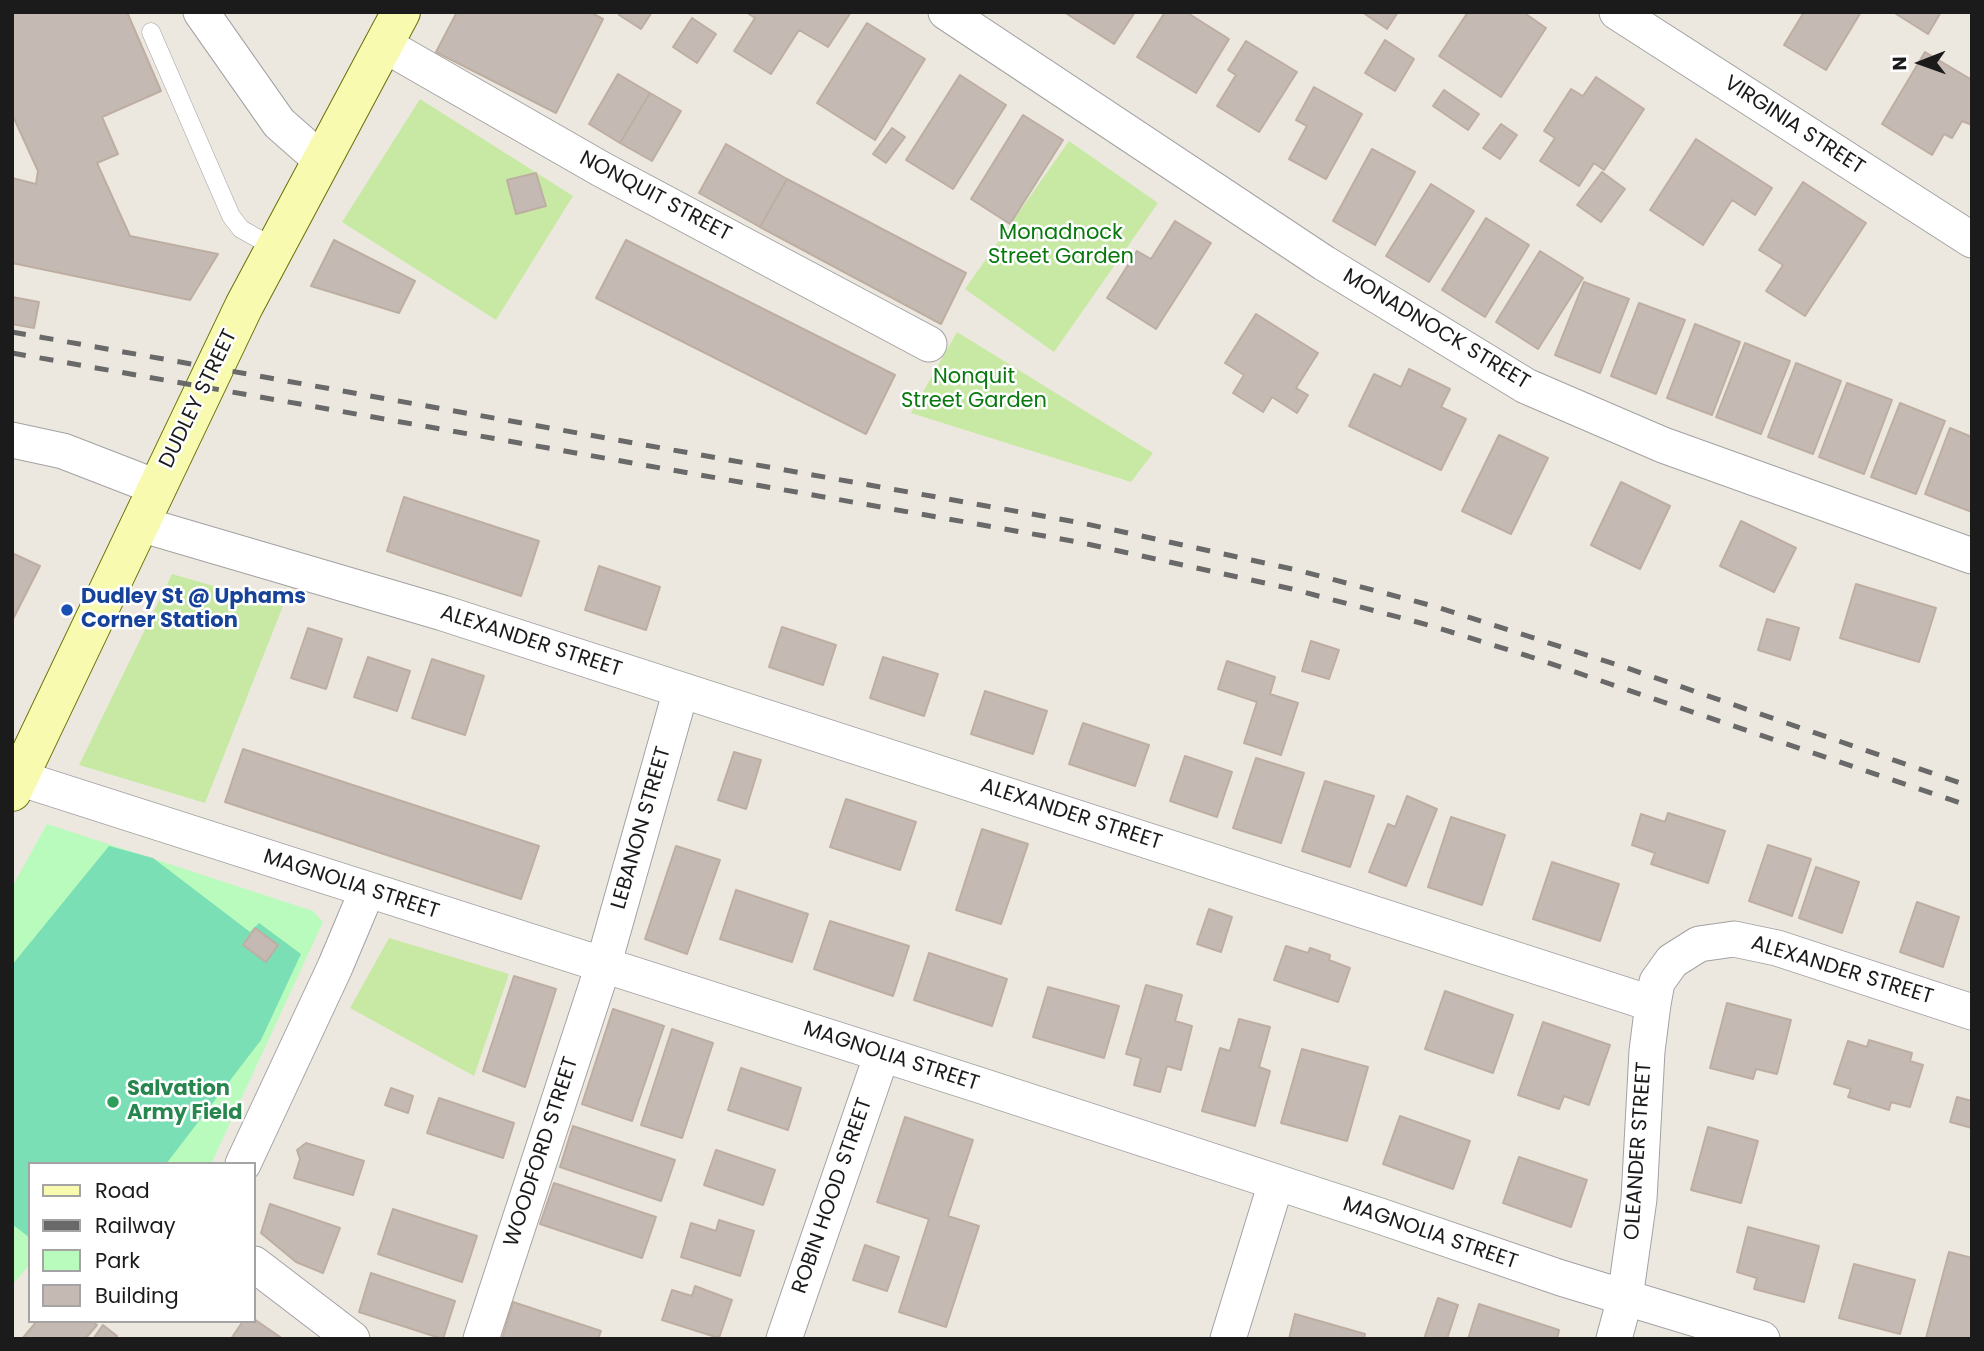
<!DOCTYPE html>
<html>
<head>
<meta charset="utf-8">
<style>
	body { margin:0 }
	#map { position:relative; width:1984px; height:1351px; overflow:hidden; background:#ede8df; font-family:Poppins,sans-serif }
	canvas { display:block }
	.frame { position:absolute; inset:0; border:14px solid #1b1b1b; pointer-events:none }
	.legend { position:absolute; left:28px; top:1162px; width:228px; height:161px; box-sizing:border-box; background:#fff; border:2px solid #a4a4a4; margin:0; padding:9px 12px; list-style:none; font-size:21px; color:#1b1b1b }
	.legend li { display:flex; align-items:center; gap:14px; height:35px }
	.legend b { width:35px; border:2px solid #a4a4a4 }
	.north { position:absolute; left:1886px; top:28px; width:70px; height:70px; -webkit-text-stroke:5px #fff; paint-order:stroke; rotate:269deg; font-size:19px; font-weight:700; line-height:28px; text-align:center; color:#1b1b1b }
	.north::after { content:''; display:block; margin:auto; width:24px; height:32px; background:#1b1b1b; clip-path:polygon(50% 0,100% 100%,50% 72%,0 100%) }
</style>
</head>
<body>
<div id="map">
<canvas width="1984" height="1351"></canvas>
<div class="frame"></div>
<ul class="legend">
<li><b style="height:9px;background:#f8fab0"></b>Road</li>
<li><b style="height:9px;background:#696969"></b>Railway</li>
<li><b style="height:19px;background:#b9fabd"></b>Park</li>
<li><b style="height:19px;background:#c4bab3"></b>Building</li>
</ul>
<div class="north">N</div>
</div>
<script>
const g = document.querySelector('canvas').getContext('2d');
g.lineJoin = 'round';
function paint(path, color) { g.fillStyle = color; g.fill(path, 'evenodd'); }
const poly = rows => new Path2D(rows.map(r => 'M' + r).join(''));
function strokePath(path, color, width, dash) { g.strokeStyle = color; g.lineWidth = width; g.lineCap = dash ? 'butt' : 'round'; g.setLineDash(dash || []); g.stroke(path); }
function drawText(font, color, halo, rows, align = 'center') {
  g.font = font + ' Poppins,sans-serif'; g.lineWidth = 5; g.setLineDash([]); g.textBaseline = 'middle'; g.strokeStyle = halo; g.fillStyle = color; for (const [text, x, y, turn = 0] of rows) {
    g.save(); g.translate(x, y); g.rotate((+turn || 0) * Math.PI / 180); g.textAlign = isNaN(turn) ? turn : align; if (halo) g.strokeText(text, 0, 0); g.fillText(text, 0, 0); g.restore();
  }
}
const grass = poly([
	[420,99,573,196,496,320,342,222],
	[1069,141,1158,203,1054,352,965,289],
	[957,332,1153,453,1131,482,911,413],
	[172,574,283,606,205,803,79,765],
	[389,938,509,974,474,1076,350,1008]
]);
const park = poly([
	[47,824,313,911,323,922,211,1164,30,1164,30,1264,12,1285,12,887]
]);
const pitch = poly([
	[109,846,153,858,250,932,259,923,301,954,261,1040,166,1164,30,1164,30,1238,12,1224,12,965]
]);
const building = poly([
	[12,12,127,12,161,91,102,117,118,154,97,163,130,236,218,254,190,300,12,263,12,178,36,184,38,171,12,114,12,12],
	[457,12,590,12,603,19,556,113,436,52,457,12],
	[620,12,652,12,641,29,619,15,620,12],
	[746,12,851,12,828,47,799,30,771,74,734,51,755,18,746,12],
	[1064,12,1135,12,1114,44,1064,12],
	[1165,12,1186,12,1229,39,1196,93,1137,57,1165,12],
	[1362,12,1398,12,1387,29,1362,12],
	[1468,12,1523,12,1546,28,1501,97,1439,56,1468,12],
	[1804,12,1861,12,1826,70,1784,45,1804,12],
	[1893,12,1941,12,1928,34,1893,12],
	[692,18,716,34,697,63,673,47,692,18],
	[867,23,925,59,875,140,817,103,867,23],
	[1385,40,1414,59,1395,91,1365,73,1385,40],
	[1246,41,1297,72,1259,132,1217,106,1236,75,1228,70,1246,41],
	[1925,52,1972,80,1972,125,1962,121,1952,138,1944,134,1932,155,1882,124,1925,52],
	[618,74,650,93,620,143,589,124,618,74],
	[960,75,1006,105,953,189,906,160,960,75],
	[1596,77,1644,109,1604,170,1594,163,1579,186,1540,161,1555,138,1544,131,1571,89,1583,96,1596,77],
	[1314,87,1362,114,1326,179,1289,159,1307,126,1296,120,1314,87],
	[1444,90,1479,114,1468,130,1433,106,1444,90],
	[650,93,681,111,652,161,620,143,650,93],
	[1023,115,1063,140,1010,224,971,199,1023,115],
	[1501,124,1517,135,1500,159,1483,148,1501,124],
	[892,128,905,137,886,163,873,154,892,128],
	[1696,139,1772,188,1755,215,1732,200,1703,245,1650,210,1696,139],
	[726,144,787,179,760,227,699,193,726,144],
	[1372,149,1415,172,1375,245,1333,221,1372,149],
	[1602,172,1625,189,1601,222,1577,205,1602,172],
	[536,173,546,206,516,214,507,180,536,173],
	[787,179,966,273,941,324,760,227,787,179],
	[1803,182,1866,223,1805,316,1766,291,1783,265,1759,250,1803,182],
	[1431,184,1474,211,1429,282,1386,256,1431,184],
	[1486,218,1529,245,1485,317,1442,290,1486,218],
	[1175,221,1211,243,1156,329,1107,298,1137,251,1151,259,1175,221],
	[334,240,415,281,399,313,311,286,334,240],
	[626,240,895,375,866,434,596,298,626,240],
	[1540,251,1583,278,1538,349,1496,322,1540,251],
	[1584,282,1629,299,1600,373,1555,355,1584,282],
	[12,297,39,302,34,328,12,324,12,297],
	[1639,303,1685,320,1656,394,1611,376,1639,303],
	[1256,314,1318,353,1296,388,1308,395,1297,413,1272,397,1263,412,1233,393,1244,375,1225,363,1256,314],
	[1695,324,1740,342,1712,415,1667,398,1695,324],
	[1745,343,1790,361,1761,434,1716,417,1745,343],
	[1796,363,1841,381,1813,454,1768,437,1796,363],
	[1409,369,1450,389,1441,407,1466,419,1441,470,1349,426,1374,374,1401,387,1409,369],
	[1847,383,1892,400,1864,474,1819,457,1847,383],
	[1900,403,1945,421,1916,494,1871,477,1900,403],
	[1950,428,1972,437,1972,512,1925,494,1950,428],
	[1499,435,1548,458,1511,534,1462,511,1499,435],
	[1621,482,1670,506,1640,569,1591,545,1621,482],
	[404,497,539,541,521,596,387,551,404,497],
	[1741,521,1796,548,1774,592,1720,566,1741,521],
	[12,553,40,566,12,621,12,553],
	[599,566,660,587,646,630,585,610,599,566],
	[1856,584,1936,608,1919,662,1840,638,1856,584],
	[1767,619,1799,628,1790,660,1758,650,1767,619],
	[782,627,836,645,823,685,769,667,782,627],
	[308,628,342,639,326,689,291,678,308,628],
	[1311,641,1339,650,1329,679,1302,671,1311,641],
	[368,657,410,671,397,711,354,697,368,657],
	[883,657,938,674,924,716,870,698,883,657],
	[432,659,484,676,465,735,412,718,432,659],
	[1227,661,1275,677,1270,694,1298,703,1281,755,1244,743,1257,702,1218,689,1227,661],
	[985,691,1047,711,1033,754,971,734,985,691],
	[1083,723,1149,745,1135,786,1069,764,1083,723],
	[243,749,539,846,521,899,225,802,243,749],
	[734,752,761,760,746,809,718,800,734,752],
	[1185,756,1232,772,1217,817,1170,801,1185,756],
	[1256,758,1304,773,1281,843,1233,828,1256,758],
	[1325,781,1374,796,1350,867,1302,851,1325,781],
	[1407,796,1437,809,1406,886,1369,872,1388,824,1395,827,1407,796],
	[846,799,916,822,900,870,830,847,846,799],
	[1668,813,1725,831,1708,883,1651,864,1655,853,1632,845,1641,814,1665,822,1668,813],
	[1451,817,1505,835,1482,905,1428,887,1451,817],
	[982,829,1028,844,1001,924,956,910,982,829],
	[1768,845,1811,859,1792,916,1749,901,1768,845],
	[676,846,720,860,687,954,645,939,676,846],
	[1552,862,1619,884,1600,941,1533,919,1552,862],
	[1816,867,1859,882,1842,933,1799,918,1816,867],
	[736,890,808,914,792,962,720,939,736,890],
	[1917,902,1959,917,1943,967,1900,952,1917,902],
	[1209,909,1232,917,1221,952,1197,944,1209,909],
	[830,921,909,946,893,996,814,969,830,921],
	[255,928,278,945,266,962,243,945,255,928],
	[1286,946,1308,953,1310,948,1330,955,1329,960,1350,968,1338,1002,1274,980,1286,946],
	[929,953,1007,979,992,1026,914,1000,929,953],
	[514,976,556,989,525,1087,483,1071,514,976],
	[1146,985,1182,995,1175,1021,1192,1026,1181,1070,1167,1066,1160,1092,1134,1085,1141,1058,1126,1054,1146,985],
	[1048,987,1119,1006,1104,1058,1033,1037,1048,987],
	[1445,991,1513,1015,1493,1073,1425,1049,1445,991],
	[1727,1003,1791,1020,1777,1074,1756,1069,1753,1079,1710,1068,1727,1003],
	[613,1009,664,1026,632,1121,582,1104,613,1009],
	[1239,1019,1270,1027,1259,1067,1270,1071,1255,1126,1202,1111,1220,1048,1230,1051,1239,1019],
	[1543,1022,1610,1045,1589,1105,1564,1096,1559,1109,1518,1095,1543,1022],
	[672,1029,713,1043,682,1138,641,1125,672,1029],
	[1869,1040,1912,1053,1910,1061,1923,1065,1910,1107,1891,1102,1889,1110,1848,1097,1851,1089,1834,1084,1848,1041,1867,1047,1869,1040],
	[1302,1049,1368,1067,1347,1141,1281,1123,1302,1049],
	[741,1068,801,1088,788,1130,728,1110,741,1068],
	[391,1088,413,1096,408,1113,385,1105,391,1088],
	[1957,1097,1972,1101,1972,1128,1950,1122,1957,1097],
	[439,1098,514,1123,503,1158,427,1133,439,1098],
	[1400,1116,1470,1141,1453,1189,1383,1164,1400,1116],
	[905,1117,973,1140,948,1216,979,1226,946,1327,899,1312,929,1219,877,1202,905,1117],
	[573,1126,675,1160,661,1201,560,1167,573,1126],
	[1708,1127,1758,1141,1741,1203,1691,1190,1708,1127],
	[306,1143,364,1161,353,1195,294,1178,300,1159,297,1150,306,1143],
	[716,1150,775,1170,763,1205,704,1185,716,1150],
	[1519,1157,1587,1180,1571,1227,1503,1203,1519,1157],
	[554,1183,656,1217,642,1258,540,1224,554,1183],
	[270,1204,340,1228,323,1273,296,1262,261,1233,270,1204],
	[393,1209,477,1236,462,1282,378,1254,393,1209],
	[719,1220,754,1231,740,1276,681,1257,691,1223,716,1231,719,1220],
	[1748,1227,1819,1246,1804,1302,1754,1289,1757,1278,1737,1272,1748,1227],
	[865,1245,899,1257,887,1291,853,1280,865,1245],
	[1949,1252,1972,1258,1971,1339,1926,1338,1949,1252],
	[1854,1264,1915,1280,1900,1334,1839,1318,1854,1264],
	[371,1273,455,1301,443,1339,359,1312,371,1273],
	[695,1286,732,1300,719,1338,662,1320,672,1290,692,1296,695,1286],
	[1438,1298,1458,1305,1447,1339,1424,1339,1438,1298],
	[513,1302,601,1331,598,1339,502,1339,513,1302],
	[1479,1304,1559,1330,1557,1339,1468,1339,1479,1304],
	[1295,1314,1365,1334,1364,1339,1289,1339,1295,1314],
	[254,1319,283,1339,231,1339,243,1321,254,1321,254,1319],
	[37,1321,92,1321,97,1325,85,1339,22,1339,37,1321],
	[103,1325,117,1336,115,1339,93,1339,103,1325]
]);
const lane = poly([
	[151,32,231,216,241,229,275,248]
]);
const street = poly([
	[201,12,279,123,321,160],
	[946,12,1324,263,1526,386,1663,445,1972,556],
	[1617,12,1972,240],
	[383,44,601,169,929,344],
	[12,440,63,451,156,487],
	[140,524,443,613,1653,1004,1657,982,1672,961,1699,944,1734,939,1777,948,1972,1012],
	[19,778,979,1085,1380,1216,1561,1278,1762,1339],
	[243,1164,335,967,367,891],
	[254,1264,352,1339],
	[481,1339,603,966,681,690],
	[784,1339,882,1054],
	[1228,1339,1276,1183],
	[1614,1339,1625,1298,1639,1199,1647,1051,1653,1004]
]);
const secondary = poly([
	[12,792,244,306,401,12]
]);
const rail = poly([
	[12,332,1082,523,1297,570,1437,607,1627,668,1972,787],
	[12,353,1078,542,1292,589,1432,626,1528,656,1972,807]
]);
const markers = [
	[67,610,7,"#1a4fb4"],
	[113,1102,7,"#2e9e5b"]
];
const streetNames = [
	["VIRGINIA STREET",1794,126,33],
	["NONQUIT STREET",655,197,28],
	["MONADNOCK STREET",1436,330,31],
	["DUDLEY STREET",199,399,-64],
	["ALEXANDER STREET",531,642,18],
	["ALEXANDER STREET",1071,815,18],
	["LEBANON STREET",642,828,-74],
	["MAGNOLIA STREET",351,885,18],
	["ALEXANDER STREET",1842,971,17],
	["MAGNOLIA STREET",891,1057,18],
	["OLEANDER STREET",1639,1151,-86],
	["WOODFORD STREET",542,1152,-72],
	["ROBIN HOOD STREET",833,1196,-71],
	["MAGNOLIA STREET",1430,1234,19]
];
const parkNames = [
	["Monadnock",1061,234],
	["Street Garden",1061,258],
	["Nonquit",974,378],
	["Street Garden",974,402]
];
const transitNames = [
	["Dudley St @ Uphams",81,598],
	["Corner Station",81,622]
];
const leisureNames = [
	["Salvation",127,1090],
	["Army Field",127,1114]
];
paint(grass, '#c7e9a3');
paint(park, '#b9fabd');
paint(pitch, '#7adfb5');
paint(building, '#c4bab3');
strokePath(building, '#beaea2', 2);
strokePath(lane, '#a2a2a2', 19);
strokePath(street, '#a2a2a2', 37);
strokePath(secondary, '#687003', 40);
strokePath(lane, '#fff', 18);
strokePath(street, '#fff', 35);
strokePath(secondary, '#f8fab0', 38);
strokePath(rail, '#696969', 5, [14, 14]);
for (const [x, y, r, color] of markers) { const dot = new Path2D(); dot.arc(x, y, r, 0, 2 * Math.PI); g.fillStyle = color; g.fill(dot); strokePath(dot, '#fff', 2.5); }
drawText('21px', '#1b1b1b', '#fff', streetNames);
drawText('21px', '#09780f', '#fff', parkNames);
drawText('bold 21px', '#164399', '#fff', transitNames, 'left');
drawText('bold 21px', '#27864d', '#fff', leisureNames, 'left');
</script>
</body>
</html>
